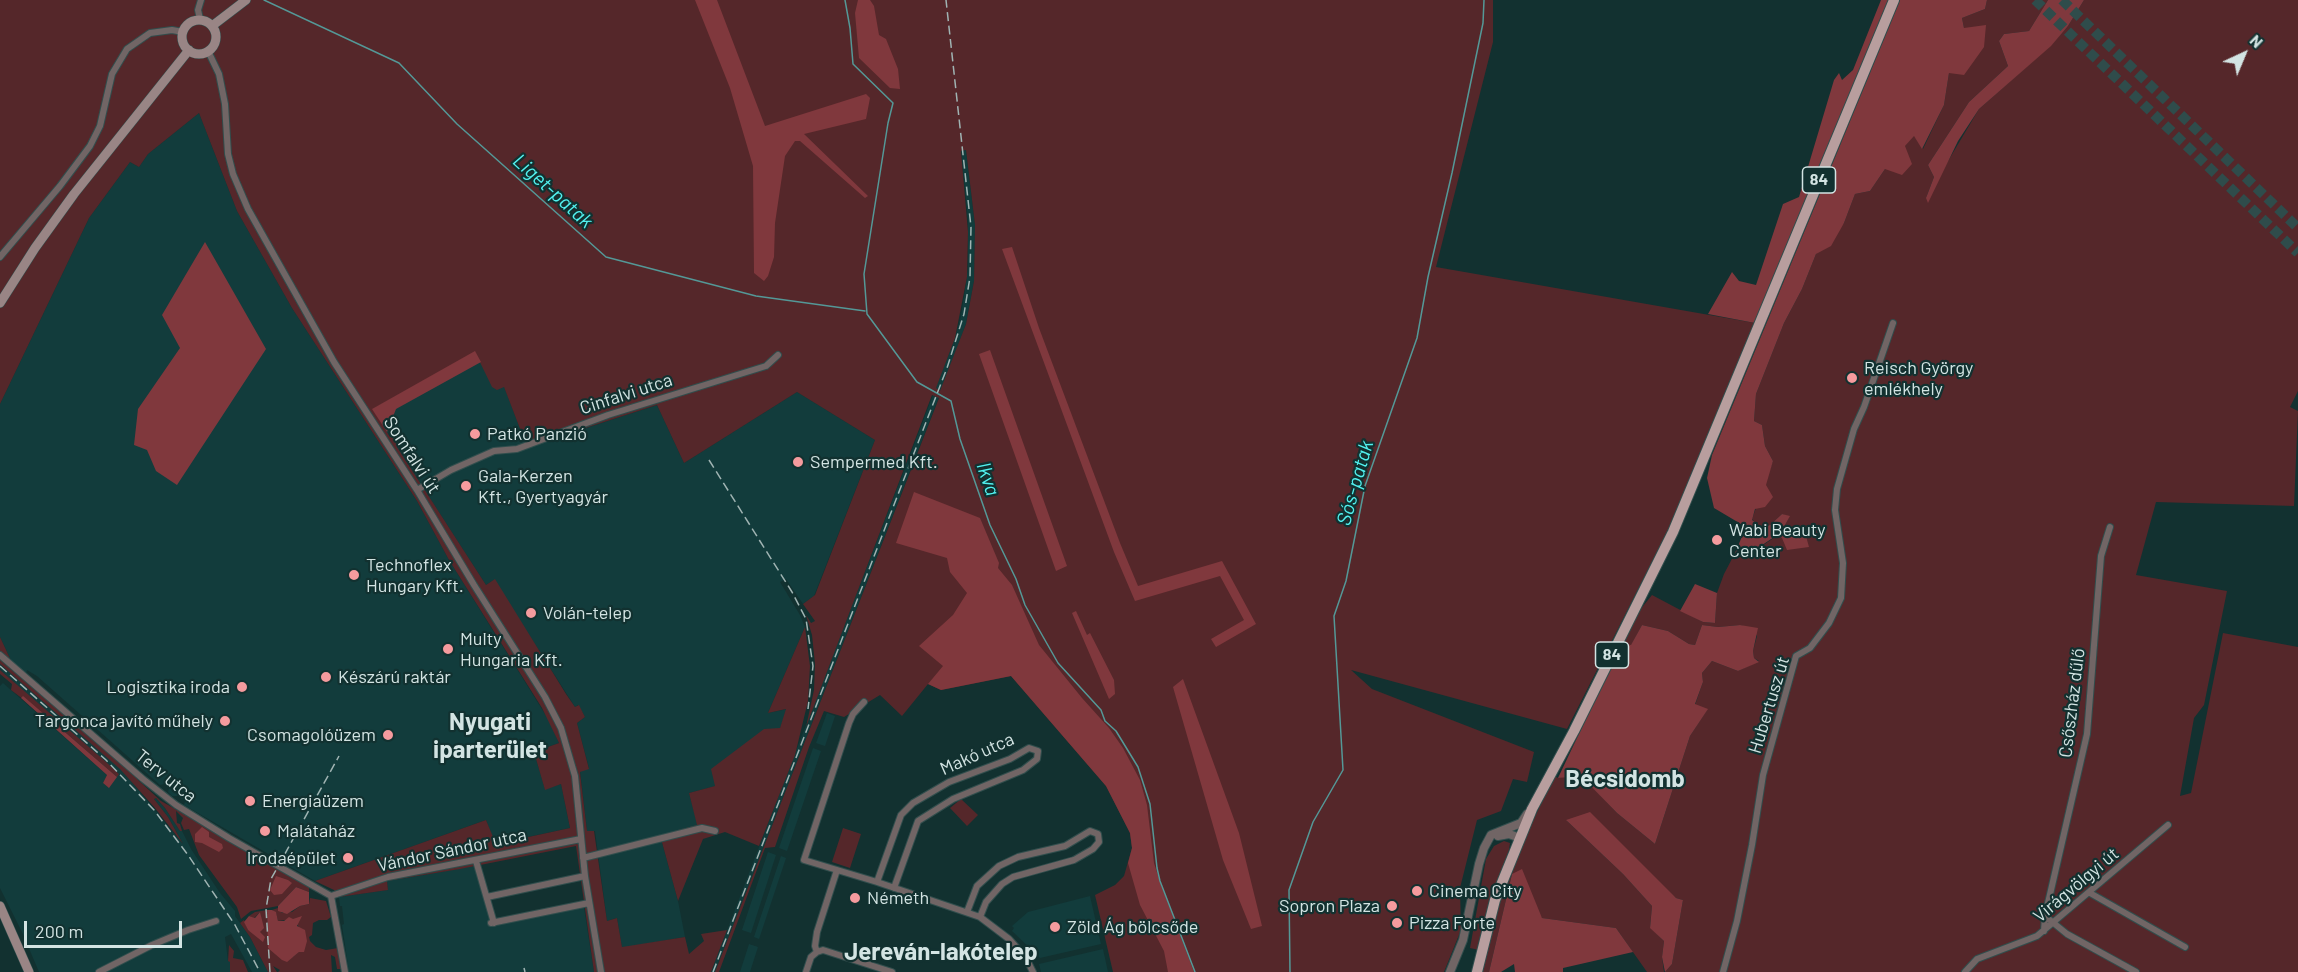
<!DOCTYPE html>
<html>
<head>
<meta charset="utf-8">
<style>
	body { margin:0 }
	#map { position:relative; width:2298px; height:972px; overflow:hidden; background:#123130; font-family:Barlow,sans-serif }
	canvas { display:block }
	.north { position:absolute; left:2214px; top:24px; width:60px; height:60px; -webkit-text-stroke:4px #123130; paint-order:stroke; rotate:44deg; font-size:16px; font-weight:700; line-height:24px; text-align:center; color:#d3e4e3 }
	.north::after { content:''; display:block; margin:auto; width:21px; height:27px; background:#d3e4e3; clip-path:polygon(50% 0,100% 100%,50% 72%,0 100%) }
	.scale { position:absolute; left:24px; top:921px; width:158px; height:27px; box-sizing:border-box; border:3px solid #d3e4e3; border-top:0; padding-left:8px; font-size:18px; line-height:21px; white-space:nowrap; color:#d3e4e3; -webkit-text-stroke:4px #123130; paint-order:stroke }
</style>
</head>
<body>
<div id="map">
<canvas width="2298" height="972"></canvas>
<div class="north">N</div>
<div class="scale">200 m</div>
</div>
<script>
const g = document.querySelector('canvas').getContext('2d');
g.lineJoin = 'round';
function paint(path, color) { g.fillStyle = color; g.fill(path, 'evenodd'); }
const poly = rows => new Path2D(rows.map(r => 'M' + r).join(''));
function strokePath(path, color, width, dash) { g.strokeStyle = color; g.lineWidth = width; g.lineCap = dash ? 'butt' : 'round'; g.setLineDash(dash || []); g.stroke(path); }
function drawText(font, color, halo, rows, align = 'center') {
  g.font = font + ' Barlow,sans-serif'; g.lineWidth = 4.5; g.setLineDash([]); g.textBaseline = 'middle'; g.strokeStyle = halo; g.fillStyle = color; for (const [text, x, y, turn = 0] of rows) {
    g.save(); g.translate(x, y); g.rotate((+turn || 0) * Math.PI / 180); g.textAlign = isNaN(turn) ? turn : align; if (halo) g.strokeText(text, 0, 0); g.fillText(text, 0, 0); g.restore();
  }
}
const built = poly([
	[199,113,237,211,292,308,417,501,449,560,550,722,559,743,534,752,545,789,561,784,570,828,495,844,486,820,315,881,184,805,185,802,179,796,172,796,168,792,169,788,164,784,160,785,37,676,27,670,26,674,14,667,0,637,0,404,89,218,130,162,139,167,148,154],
	[966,150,975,225,974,281,966,324,941,391,935,389,955,338,961,316,968,269,968,220,961,151],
	[475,351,481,362,504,386,527,447,657,405,684,463,797,392,875,440,814,596,803,604,786,579,780,582,800,615,805,627,768,713,787,709,780,729,716,786,689,793,698,825,660,835,678,901,685,937,622,948,617,918,607,921,595,831,587,831,580,771,589,768,577,723,585,717,578,705,575,707,494,580,486,585,372,409],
	[933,395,939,397,715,972,711,972],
	[0,664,121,769,183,844,168,817,154,799,155,797,165,808,180,831,182,831,191,849,220,893,235,911,235,916,250,937,268,972,252,972,231,934,225,937,228,961,230,961,230,972,39,972,22,932,0,888,0,686,3,683,107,775,103,783,108,787,118,774,0,670],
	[827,713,835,716,825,746,816,743],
	[813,748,821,751,787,851,779,848],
	[768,852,776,855,751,933,742,930],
	[781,856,786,858,759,939,754,937],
	[474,866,493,926,584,907,594,972,349,972,342,925,344,924,342,906,340,906,339,897,388,890,387,881],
	[1090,896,1101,944,1040,958,1012,931,1014,928,1012,926,1028,912],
	[749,944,758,947,750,972,740,972],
	[1103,949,1108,972,1041,972,1039,964]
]);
const green = poly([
	[0,0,1493,0,1493,42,1436,267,1755,323,1690,487,1567,729,1351,670,1372,689,1534,752,1527,782,1513,779,1501,811,1477,820,1460,888,1461,930,1444,972,1113,972,1095,895,1115,885,1124,876,1132,848,1130,833,1106,786,1011,676,941,690,928,684,902,716,880,695,844,717,824,711,809,747,775,847,765,848,719,972,715,972,939,398,932,395,806,727,814,690,815,664,812,635,806,615,811,623,815,621,803,604,815,595,875,440,797,392,684,463,657,405,527,447,504,387,497,390,492,387,475,352,373,409,390,437,398,437,401,442,397,447,486,585,495,579,566,694,575,707,579,705,585,717,577,723,589,769,580,772,587,831,594,831,607,921,617,918,622,947,685,937,689,954,704,941,701,934,727,930,711,972,594,972,576,846,460,869,387,881,388,890,339,897,334,890,315,881,486,820,496,844,570,828,561,784,545,790,534,752,559,743,542,708,449,560,417,501,292,308,237,211,199,113,148,154,139,167,130,162,89,218,0,404],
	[966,150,975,225,974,281,966,324,940,391,936,388,955,338,967,277,968,232,961,151],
	[1987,0,2048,0,2029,31,2004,34,1999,41,2008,66,1969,102,1928,165,1934,177,1926,198,1979,109,2051,45,2068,26,2084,0,2298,0,2298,391,2290,407,2298,411,2294,506,2156,502,2136,575,2227,591,2204,705,2194,718,2180,796,2191,793,2223,633,2298,647,2298,972,1665,972,1672,964,1683,900,1676,898,1566,820,1623,874,1652,906,1650,927,1664,941,1662,957,1664,972,1647,972,1616,928,1542,918,1512,874,1489,972,1480,972,1497,906,1511,868,1554,776,1558,778,1579,773,1617,813,1655,844,1690,736,1707,710,1695,705,1703,682,1702,673,1712,661,1738,671,1759,661,1754,658,1753,651,1757,636,1753,629,1740,625,1718,627,1702,625,1695,645,1689,644,1668,631,1642,625,1631,646,1622,643,1635,616,1652,595,1703,622,1715,623,1717,593,1724,574,1735,553,1744,558,1778,535,1782,538,1786,527,1785,525,1789,517,1782,514,1770,525,1760,528,1752,519,1773,461,1765,446,1762,425,1754,421,1756,394,1784,323,1802,289,1816,254,1844,223,1855,194,1870,191,1885,169,1914,135,1923,149,1944,105,1949,73,1964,28,1962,18,1985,9],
	[805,627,810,666,808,701,795,755,759,846,725,832,703,839,678,901,660,835,697,825,689,793,715,786,711,769,764,729,780,728,786,709,768,713],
	[0,637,14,667,129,769,138,780,161,801,309,885,309,892,296,887,278,906,251,911,241,919,237,907,199,855,189,829,184,830,181,823,183,818,176,811,177,823,180,824,182,831,180,831,165,808,156,798,154,799,168,817,183,844,155,808,120,769,0,664],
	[0,670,105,761,119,774,117,777,52,721,11,690,12,684,0,674],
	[961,799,978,815,967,826,950,808],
	[843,828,861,834,850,868,832,862],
	[1504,841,1510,843,1509,850,1487,910,1479,950,1470,948,1486,859,1494,846],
	[310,898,326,901,331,917,327,920,319,920,313,923,312,935,309,937,310,941,316,947,326,950,338,948,342,969,337,969,335,957,331,955,332,972,278,972,280,970,273,966,277,972,268,972,250,937,240,923,244,920,248,930,260,932,261,929,260,912,254,918,249,916,255,912,267,910,267,929,293,957,304,947,305,944,297,923,293,919,278,921,276,913,272,910,278,908,282,913,292,912,300,906,309,904],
	[229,945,234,951,233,958,243,960,248,972,230,972,230,962,228,961]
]);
const forest = poly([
	[695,0,717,0,765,126,866,94,870,98,866,119,804,134,868,196,865,198,800,141,795,141,785,156,775,223,774,257,768,276,764,281,754,273,753,166,730,88],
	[858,0,870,0,874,6,879,35,886,39,898,69,900,89,890,88,859,58,855,13],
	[1881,0,1890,0,1755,323,1708,314,1732,272,1739,281,1756,285,1783,204,1799,197,1834,80,1839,73,1842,80,1853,70],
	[1900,0,1987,0,1985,9,1962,18,1964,28,1986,25,1984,47,1964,75,1949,73,1944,105,1922,149,1914,136,1905,146,1912,164,1902,175,1885,169,1870,191,1855,194,1844,223,1831,246,1816,254,1802,289,1784,323,1756,394,1754,421,1762,425,1765,446,1773,461,1766,485,1773,497,1765,507,1755,509,1752,520,1761,527,1770,525,1782,514,1790,516,1785,525,1787,527,1804,529,1809,547,1787,550,1782,538,1777,535,1743,558,1735,553,1746,527,1714,508,1707,478,1712,455],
	[2048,0,2084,0,2068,26,2051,46,1979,109,1958,141,1928,203,1926,198,1934,177,1928,165,1969,102,2008,66,1999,41,2004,34,2029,31],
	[205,242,266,349,177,485,156,471,147,450,134,445,138,409,180,348,162,315],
	[1012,247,1039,328,1120,543,1138,586,1222,561,1256,624,1216,647,1211,639,1244,620,1220,576,1135,601,1114,552,1002,249],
	[990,350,1067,566,1056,571,979,354],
	[475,351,481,362,396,409,387,432,372,409],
	[914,492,980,518,999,563,998,568,1012,585,1039,645,1082,698,1109,728,1123,748,1140,780,1147,805,1154,863,1161,885,1194,972,1168,972,1164,951,1140,905,1128,863,1132,848,1130,833,1106,786,1011,676,941,690,928,684,943,666,919,646,953,615,967,593,950,572,947,558,896,543],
	[1695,584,1717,593,1715,623,1703,622,1680,611],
	[1076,611,1087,635,1090,633,1114,680,1115,694,1109,699,1072,613],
	[1642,625,1668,631,1689,644,1695,645,1702,625,1718,627,1740,625,1758,628,1753,651,1754,658,1759,662,1738,671,1712,661,1702,673,1703,682,1695,704,1708,709,1690,736,1655,844,1617,813,1579,774,1569,777,1558,778,1622,643,1631,645],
	[1183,679,1239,833,1262,926,1251,929,1223,860,1173,687],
	[23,696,117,777,109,788,103,783,107,775,21,698],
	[1590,812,1676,898,1683,900,1672,964,1665,972,1662,957,1664,941,1650,928,1652,906,1623,874,1566,820],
	[202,827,209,832,209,837,222,844,223,848,219,852,202,843,195,842,195,834],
	[1522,869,1542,918,1616,928,1633,952,1563,968,1563,972,1515,972,1514,964,1501,972,1489,972,1512,874],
	[276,876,288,880,292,883,282,894,274,895,270,890],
	[296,887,309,892,309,904,300,906,287,914,278,911,278,906],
	[267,910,272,910,276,912,278,921,284,921,289,917,293,919,302,916,297,926,305,930,307,941,304,952,299,952,287,962,282,960,268,948],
	[260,912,264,928,260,932,265,937,263,942,248,930,244,922,249,916,255,918]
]);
const stream = poly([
	[264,0,399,63,457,124,606,257,756,296,865,311],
	[845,0,850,28,853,64,893,103,888,123,864,274,867,314,917,382,951,401,960,439,990,525,1016,579,1025,605,1058,663,1101,710,1105,721,1116,731,1138,767,1150,804,1157,868,1160,881,1195,972],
	[1290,972,1289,890,1313,822,1343,770,1334,616,1346,581,1365,486,1417,338,1428,277,1452,173,1483,23,1484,0]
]);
const trunkTunnel = poly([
	[2035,0,2298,253],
	[2062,0,2298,228]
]);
const minor = poly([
	[200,19,198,10,201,0],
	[208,51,219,74,225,104,228,154,233,174,248,209,334,362,417,490,474,585,545,697,561,728,575,776,585,876,601,972],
	[0,257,60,186,90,146,100,126,112,74,127,49,150,33,172,30,183,32],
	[417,490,451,470,494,451,517,449,608,415,766,366,778,355],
	[0,655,143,779,176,805,229,838,331,896],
	[864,702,853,714,849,723,804,860,877,882,980,917,1009,939,1026,958,1033,972],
	[583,858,702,828,715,831],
	[476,861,494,923],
	[877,882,901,815,913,803,949,782,1010,759,1029,748,1038,751,1037,759,1023,770,953,799,918,821,894,888],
	[2090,893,2185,947],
	[331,896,388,877,581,839],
	[331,896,345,972],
	[487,897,585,876],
	[967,912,977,886,999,866,1018,857,1065,846,1090,831,1098,834,1099,842,1093,849,1074,860,1013,877,1002,884,986,902,980,917],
	[2045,916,2067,934,2136,972],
	[491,923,589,903],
	[2044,931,2045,916,2087,734,2101,556,2110,527],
	[817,952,815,946,817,932,837,870],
	[817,952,823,950,892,972],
	[99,972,152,945,188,930,216,921],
	[806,972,811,957,817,952],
	[1723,972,1737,921,1752,845,1763,775,1796,656,1810,648,1829,623,1841,598,1843,563,1835,510,1837,489,1854,429,1864,407,1893,323],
	[1965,972,1977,959,2037,936,2168,825]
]);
const tertiary = poly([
	[1498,836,1509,834,1520,838],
	[1450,972,1463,940,1479,864,1484,848,1491,835,1521,823,1527,814]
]);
const secondary = poly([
	'182 37a17 17 0 1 1 34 0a17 17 0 1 1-34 0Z',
	[212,26,246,0],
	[0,303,35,248,74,194,189,50],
	[0,906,29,972]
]);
const primary = poly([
	[1477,972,1495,900,1532,809,1574,731,1673,532,1894,0]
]);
const rail = poly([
	[709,460,792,592,806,619,813,666,808,709],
	[0,666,106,760,154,810,188,855,235,925,260,972],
	[524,968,525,972],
	[270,972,266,909,271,879,339,756],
	[713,972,947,368,964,314,970,277,971,227,946,0]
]);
const markers = [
	[1852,378,6,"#f59b9e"],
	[475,434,6,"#f59b9e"],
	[798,462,6,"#f59b9e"],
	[466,486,6,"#f59b9e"],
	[1717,540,6,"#f59b9e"],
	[354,575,6,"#f59b9e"],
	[531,613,6,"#f59b9e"],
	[448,649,6,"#f59b9e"],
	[326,677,6,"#f59b9e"],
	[242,687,6,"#f59b9e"],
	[225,721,6,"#f59b9e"],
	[388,735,6,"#f59b9e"],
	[250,801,6,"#f59b9e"],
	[265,831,6,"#f59b9e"],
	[348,858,6,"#f59b9e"],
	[1417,891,6,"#f59b9e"],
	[855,898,6,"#f59b9e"],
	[1392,906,6,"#f59b9e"],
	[1397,923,6,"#f59b9e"],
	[1055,927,6,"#f59b9e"]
];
const shields = [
	[1819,180,33],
	[1612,655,33]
];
const shieldNames = [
	["84",1819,180],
	["84",1612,655]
];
const poiNames = [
	["Reisch György",1864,368],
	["emlékhely",1864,389],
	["Patkó Panzió",487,434],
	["Sempermed Kft.",810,462],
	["Gala-Kerzen",478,476],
	["Kft., Gyertyagyár",478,497],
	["Wabi Beauty",1729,530],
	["Center",1729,551],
	["Technoflex",366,565],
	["Hungary Kft.",366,586],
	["Volán-telep",543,613],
	["Multy",460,639],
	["Hungaria Kft.",460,660],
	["Készárú raktár",338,677],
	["Logisztika iroda",230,687,"right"],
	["Targonca javító műhely",213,721,"right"],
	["Csomagolóüzem",376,735,"right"],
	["Energiaüzem",262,801],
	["Malátaház",277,831],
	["Irodaépület",336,858,"right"],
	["Cinema City",1429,891],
	["Németh",867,898],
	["Sopron Plaza",1380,906,"right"],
	["Pizza Forte",1409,923],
	["Zöld Ág bölcsőde",1067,927]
];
const streetNames = [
	["Cinfalvi utca",626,394,-18],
	["Somfalvi út",412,455,57],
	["Csőszház dűlő",2072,703,-83],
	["Hubertusz út",1769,705,-73],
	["Makó utca",977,754,-24],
	["Terv utca",166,776,39],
	["Vándor Sándor utca",452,850,-12],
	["Virágvölgyi út",2076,885,-40]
];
const waterNames = [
	["Liget-patak",553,191,42],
	["Ikva",988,479,71],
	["Sós-patak",1355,483,-74]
];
const districtNames = [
	["Nyugati",490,722],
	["iparterület",490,750],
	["Bécsidomb",1625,779],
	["Jereván-lakótelep",941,952]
];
paint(built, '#123c3c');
paint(green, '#55272a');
paint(forest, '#80383d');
strokePath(stream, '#549897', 1.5);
strokePath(trunkTunnel, '#2f4c4b', 10, [10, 5]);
strokePath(minor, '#314e4d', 8);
strokePath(tertiary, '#314e4d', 10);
strokePath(secondary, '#314e4d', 10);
strokePath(primary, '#314e4d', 12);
strokePath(minor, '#716565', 6);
strokePath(tertiary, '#716565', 8);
strokePath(secondary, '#998585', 9);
strokePath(primary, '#b89e9e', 10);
strokePath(rail, '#a0b4b3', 1.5, [9, 4.5]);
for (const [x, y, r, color] of markers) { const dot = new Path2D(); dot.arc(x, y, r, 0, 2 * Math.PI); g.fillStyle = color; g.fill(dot); strokePath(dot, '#123130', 2); }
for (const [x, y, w] of shields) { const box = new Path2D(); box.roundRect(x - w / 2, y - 13, w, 26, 4.5); g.fillStyle = '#123130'; g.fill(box); strokePath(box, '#d3e4e3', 1.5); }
drawText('bold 16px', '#d3e4e3', null, shieldNames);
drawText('18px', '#d3e4e3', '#123130', poiNames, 'left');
drawText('18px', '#d3e4e3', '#123130', streetNames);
drawText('italic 20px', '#52f1ef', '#123130', waterNames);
drawText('bold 24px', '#d3e4e3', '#123130', districtNames);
</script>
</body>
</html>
